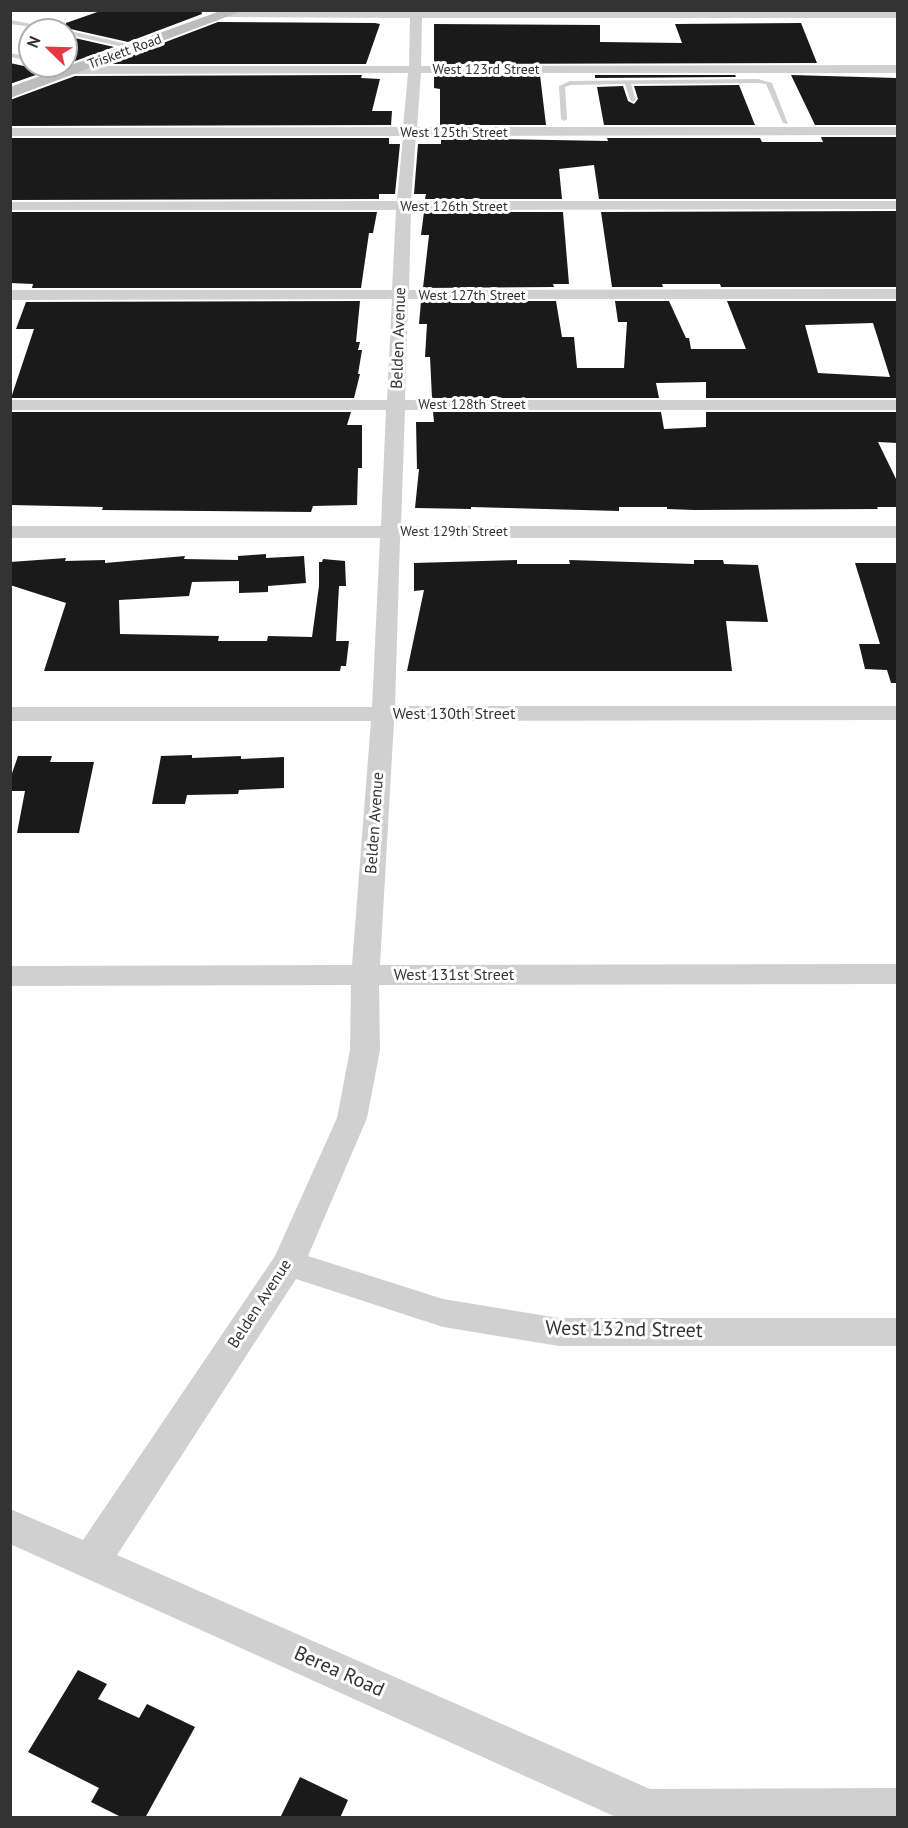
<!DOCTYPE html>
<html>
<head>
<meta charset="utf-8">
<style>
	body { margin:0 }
	#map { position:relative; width:908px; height:1828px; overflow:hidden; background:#fff; font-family:"PT Sans",sans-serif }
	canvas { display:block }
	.frame { position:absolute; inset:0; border:12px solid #333; pointer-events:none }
	.north { position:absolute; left:18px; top:18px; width:60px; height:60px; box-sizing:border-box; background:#fff; border:2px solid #adadad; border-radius:50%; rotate:293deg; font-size:16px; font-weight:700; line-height:24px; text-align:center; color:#333 }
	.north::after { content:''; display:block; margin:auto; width:21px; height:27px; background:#e63946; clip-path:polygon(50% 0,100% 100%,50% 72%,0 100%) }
</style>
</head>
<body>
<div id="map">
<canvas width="908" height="1828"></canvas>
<div class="frame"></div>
<div class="north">N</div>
</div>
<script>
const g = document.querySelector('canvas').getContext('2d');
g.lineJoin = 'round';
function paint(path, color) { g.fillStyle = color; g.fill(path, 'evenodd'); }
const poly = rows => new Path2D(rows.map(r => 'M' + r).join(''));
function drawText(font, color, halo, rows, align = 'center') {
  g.font = font + ' "PT Sans",sans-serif'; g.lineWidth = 6; g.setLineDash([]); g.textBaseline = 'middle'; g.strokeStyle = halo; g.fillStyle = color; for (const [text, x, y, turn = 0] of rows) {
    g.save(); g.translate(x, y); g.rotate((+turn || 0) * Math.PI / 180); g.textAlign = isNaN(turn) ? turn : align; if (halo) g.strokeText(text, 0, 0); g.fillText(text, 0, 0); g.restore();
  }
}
const building = poly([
	[103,10,201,10,202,14,128,42,66,28,66,23],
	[218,22,375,23,380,24,366,64,108,64],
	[801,23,817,63,434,64,434,24,600,25,600,42,682,43,675,24],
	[66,36,114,47,67,64],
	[10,63,47,71,10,84],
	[362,75,361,78,380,79,372,111,392,111,391,125,10,126,10,100,75,76],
	[434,75,540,75,546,125,440,125,440,89,434,88],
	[595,75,735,75,736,77,595,78],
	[791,75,897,78,897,125,815,125],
	[739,85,755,125,604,125,597,87,623,86,628,101,634,104,638,99,634,86],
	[821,137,897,137,897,199,599,199,594,165,559,169,562,199,425,199,426,194,414,194,418,144,441,144,441,138,608,141,607,138,760,138,762,142,823,142],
	[10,138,389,138,389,144,400,144,395,194,379,194,379,199,10,200],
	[897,211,897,287,721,287,720,284,662,284,663,287,612,287,601,212],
	[10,212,377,212,373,233,369,233,361,288,32,288,33,284,10,283],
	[424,212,563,212,569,284,553,284,554,287,423,288,429,235,421,235],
	[360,301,356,342,360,342,358,350,362,350,358,374,360,374,354,398,11,398,34,329,16,329,26,302],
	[421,301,556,301,562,337,574,337,577,368,624,368,627,322,618,322,615,301,669,301,686,338,689,338,691,349,746,349,727,301,897,301,897,398,706,398,706,382,656,383,659,398,432,398,430,357,425,357,427,324,419,324],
	[873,323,890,377,818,373,805,325],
	[10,412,351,412,347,425,362,425,362,468,358,468,357,505,313,506,311,512,102,510,103,507,10,505],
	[433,412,661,412,664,429,706,427,706,412,897,412,897,443,878,442,897,481,897,507,877,507,878,509,694,510,667,509,667,507,619,507,619,511,471,507,471,509,415,508,419,469,417,469,416,422,434,422],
	[266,554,266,558,304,556,306,583,268,586,268,592,239,593,239,581,192,582,189,596,119,600,120,634,219,636,218,641,267,641,268,636,312,637,319,586,319,562,322,562,323,559,345,561,346,586,339,586,336,641,349,641,346,666,341,666,340,671,44,671,66,603,10,585,10,562,66,558,65,561,105,560,105,563,185,556,184,559,238,560,238,556],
	[517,560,517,564,570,564,569,560,694,564,694,560,723,560,724,564,758,565,768,622,726,621,732,671,407,671,424,590,414,591,414,563],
	[855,563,897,563,897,683,891,683,887,670,865,669,859,644,880,644],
	[192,755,192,758,241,756,241,759,284,757,284,788,239,790,238,794,187,795,185,804,152,804,161,756],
	[18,756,52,756,50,762,94,762,79,833,17,833,25,791,10,791,10,779],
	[78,1670,107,1684,98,1699,139,1718,147,1704,195,1727,145,1818,123,1818,91,1802,99,1788,28,1752],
	[300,1777,348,1800,340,1818,280,1818]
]);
const lane = poly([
	[10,20,54,28,57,30,10,24,10,20],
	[66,30,136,46,139,48,136,50,66,34,66,30],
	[10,53,30,57,30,61,10,57,10,53],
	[54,66,65,66,77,70,74,72,54,66],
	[758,79,772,83,788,124,783,123,766,84,758,83,631,84,636,100,633,102,630,100,625,84,571,85,565,87,567,119,564,121,561,119,559,86,570,81,758,79]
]);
const street = poly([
	[227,12,898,12,898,18,422,18,421,66,898,65,898,73,421,73,417,127,898,127,898,135,416,136,411,201,898,201,898,209,411,210,409,290,898,289,898,299,408,299,405,400,898,400,898,410,405,410,401,526,898,526,898,538,400,538,395,706,898,706,898,720,394,721,380,965,898,964,898,984,379,985,380,1050,367,1118,308,1256,443,1299,559,1318,898,1318,898,1346,559,1346,443,1327,296,1279,117,1555,650,1789,898,1788,898,1818,618,1818,10,1544,10,1509,83,1540,275,1256,337,1118,350,1050,351,985,10,986,10,966,352,965,371,721,10,721,10,707,372,707,380,538,10,538,10,526,381,526,386,410,10,410,10,400,387,400,392,299,10,300,10,290,392,290,396,210,10,210,10,202,397,201,403,136,10,136,10,128,403,127,408,73,74,74,68,70,74,66,409,66,410,18,223,17,223,13,227,12]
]);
const secondary = poly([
	[223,10,245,10,10,98,10,87,223,10]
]);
const farStreetnames = [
	["Triskett Road",125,52,-20],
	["West 123rd Street",486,70],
	["West 125th Street",454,133],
	["West 126th Street",454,207],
	["West 127th Street",472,296],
	["West 128th Street",472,405],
	["West 129th Street",454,532]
];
const streetNames = [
	["Belden Avenue",399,338,-88],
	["West 130th Street",454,714],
	["Belden Avenue",375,823,-86],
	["West 131st Street",454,975],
	["Belden Avenue",260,1304,-57]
];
const nearStreetnames = [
	["West 132nd Street",624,1330,1],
	["Berea Road",339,1672,24]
];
paint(building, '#1a1a1a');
paint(lane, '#d0d0d0');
paint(street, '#d0d0d0');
paint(secondary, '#bdbdbd');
drawText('14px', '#333', '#fff', farStreetnames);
drawText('16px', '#333', '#fff', streetNames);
drawText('20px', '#333', '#fff', nearStreetnames);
</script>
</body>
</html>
